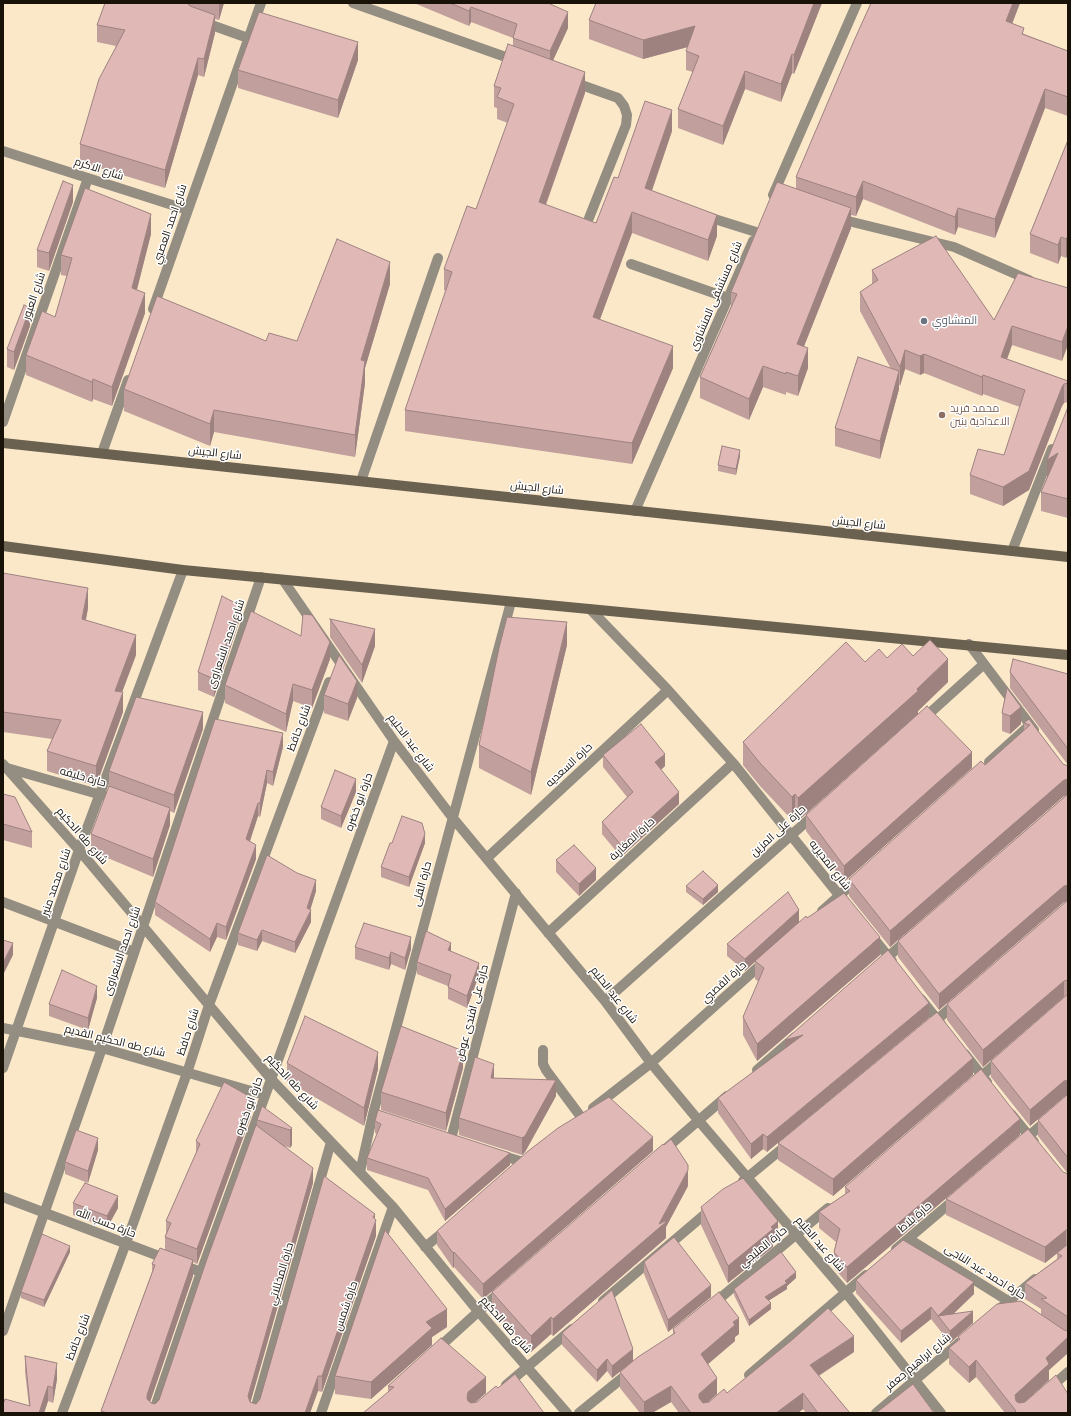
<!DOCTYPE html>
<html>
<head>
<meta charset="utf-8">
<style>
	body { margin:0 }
	#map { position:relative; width:1071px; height:1416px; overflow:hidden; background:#fbe8c9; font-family:"Public Sans",sans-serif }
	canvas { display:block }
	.frame { position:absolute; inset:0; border:4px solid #191208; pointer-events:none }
</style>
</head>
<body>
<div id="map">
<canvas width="1071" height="1416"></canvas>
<div class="frame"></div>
</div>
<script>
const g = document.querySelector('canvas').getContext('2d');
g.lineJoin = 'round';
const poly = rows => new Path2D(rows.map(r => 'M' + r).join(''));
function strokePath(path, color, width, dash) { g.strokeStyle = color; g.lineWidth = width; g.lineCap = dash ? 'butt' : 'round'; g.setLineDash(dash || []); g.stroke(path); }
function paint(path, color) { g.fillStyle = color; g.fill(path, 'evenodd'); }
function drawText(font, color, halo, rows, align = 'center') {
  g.font = font + ' "Public Sans",Cairo,sans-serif'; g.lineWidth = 3; g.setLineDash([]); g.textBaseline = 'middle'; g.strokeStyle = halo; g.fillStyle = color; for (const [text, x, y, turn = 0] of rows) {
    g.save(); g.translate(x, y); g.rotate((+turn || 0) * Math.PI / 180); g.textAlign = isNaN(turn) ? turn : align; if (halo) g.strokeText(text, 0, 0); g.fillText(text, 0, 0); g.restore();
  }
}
const service = poly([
	[353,3,517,61],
	[573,82,618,98,624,106,627,115,626,125,589,218],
	[705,216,756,232],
	[840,219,954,247,1029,280],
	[631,264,728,298],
	[361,481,438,258]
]);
const minor = poly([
	[203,22,248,38],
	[3,151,188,210],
	[773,195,857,3],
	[153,309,261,3],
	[3,422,88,178],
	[102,453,128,380],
	[635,511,753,241],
	[1012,551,1052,449],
	[283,580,394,741,452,817,605,1001,651,1063,699,1121,846,1293,941,1413],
	[590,609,668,690,733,763,843,900],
	[969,644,1034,730],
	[922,720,984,664],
	[989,762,1030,725],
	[3,764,79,850,271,1079,393,1207,478,1311,567,1413],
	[7,768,105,796],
	[487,858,668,690],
	[3,902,134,952],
	[822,911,858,879],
	[548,933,733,763],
	[872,936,892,961],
	[881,963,908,939],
	[921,999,941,1024],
	[605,1001,815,814],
	[931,1025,956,1003],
	[3,1028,102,1048,265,1095],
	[543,1050,543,1064,546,1070,581,1117],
	[965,1054,987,1082],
	[3,1068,79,850,183,570],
	[757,1070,795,1037],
	[977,1080,1001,1059],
	[593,1108,651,1063,765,961],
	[1011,1114,1034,1142],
	[451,1139,516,893],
	[1024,1140,1068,1102],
	[663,1151,727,1096],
	[497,1154,523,1162],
	[360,1172,373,1114,511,602],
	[743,1181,789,1143],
	[3,1197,201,1272],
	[909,1239,1013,1304],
	[425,1247,447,1229],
	[896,1249,955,1199],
	[603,1301,711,1209],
	[713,1304,828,1208],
	[997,1311,1035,1279],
	[3,1331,102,1048,261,577],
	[436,1350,501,1291],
	[749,1375,866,1275],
	[506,1385,572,1329],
	[1050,1388,1068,1372],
	[62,1413,126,1243,187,1073,209,1005,329,682],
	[153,1413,201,1272,394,741],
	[254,1413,331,1142],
	[321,1413,393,1207],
	[579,1413,631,1371],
	[876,1413,960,1342]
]);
const secondary = poly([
	[3,443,1068,557],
	[3,546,183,570,1068,655]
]);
const wall = poly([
	[105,3,224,3,219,20,215,19,215,33,204,77,198,75,165,188,80,162,80,144,116,46,97,42,97,25],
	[414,3,548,3,568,28,553,60,585,93,546,205,596,223,618,178,672,131,652,191,717,236,708,261,632,233,600,319,673,368,632,464,405,431,405,410,446,291,444,290,444,269,476,209,508,123,497,119,497,108,494,107,494,86,513,46,513,38,471,22,469,26],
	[822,3,794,74,792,73,781,102,745,89,723,145,678,128,678,109,693,72,686,70,686,51,688,47,643,59,589,39,589,20],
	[871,3,1020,3,1012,23,1024,34,1068,51,1068,116,1045,108,995,238,958,227,955,235,863,199,856,216,851,215,851,228,804,346,808,368,798,396,786,392,786,395,763,387,749,420,700,398,700,377,731,306,731,292,796,189,796,177],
	[358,60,338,118,238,88,238,70],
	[1068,140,1068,254,1066,258,1061,256,1058,264,1030,253,1030,234],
	[73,202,49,271,37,267,37,250],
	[151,234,137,290,145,313,112,406,93,399,92,402,26,375,26,355,55,317,67,276,61,275,61,255],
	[872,270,994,320,1068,288,1062,361,1012,345,1007,359,1068,381,1068,402,1064,403,1062,406,1029,490,1003,506,970,494,970,475,1004,455,1020,407,983,394,982,396,924,373,920,375,905,369,900,386,899,384,899,389,880,459,835,446,835,428,891,369,860,311,860,292,872,284],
	[390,284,365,368,365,383,355,457,214,432,210,446,124,411,124,389,266,341,297,341],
	[30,326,14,370,7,367,7,349],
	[1068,407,1068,518,1041,511,1041,492,1047,476],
	[740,456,736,475,718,471,718,465],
	[3,573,88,608,86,620,136,655,122,692,123,712,96,786,47,771,47,751,52,739,3,732],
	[330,619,375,646,362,683,330,637],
	[239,622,214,697,198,690,198,672],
	[567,645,531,795,479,768,479,745],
	[913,656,948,682,918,711,918,714,798,821,795,817,792,820,760,786,743,765,743,742,865,662,887,658],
	[330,659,312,708,293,701,286,732,225,703,225,685],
	[1010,672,1068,674,1068,765,1010,688],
	[1007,688,1021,724,1010,734,1002,731,1002,713],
	[324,695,357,698,348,721,324,713],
	[1029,719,1063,764,1068,766,1068,1174,1038,1136,1038,1120,1065,1097,1064,1097,1030,1126,991,1077,991,1061,1065,997,1064,997,983,1067,947,1020,947,1004,1065,902,1064,902,939,1010,898,957,898,941,1065,796,1064,796,890,947,849,896,849,879,985,765,1024,731,1024,723],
	[203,729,174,813,170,811,170,825,153,877,91,851,91,834,109,788,109,771],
	[283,747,273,786,267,783,260,817,258,816,250,841,256,859,226,940,217,937,210,952,155,915,155,902],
	[603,755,665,766,661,770,679,804,621,857,602,834,602,822,627,797,603,767],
	[972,768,844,882,806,831,806,815],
	[356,792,341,828,321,819,321,807],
	[3,794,32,832,32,848,3,840],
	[392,843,425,843,409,887,381,877,381,867],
	[556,860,596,880,579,896,556,872],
	[686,886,718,892,703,905,686,892],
	[316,891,310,910,311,922,295,953,262,941,257,951,238,945,238,933],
	[807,918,880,955,757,1061,743,1035,743,1017,759,982,755,979,755,961,745,971,727,956,727,944,799,922],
	[355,947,411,949,405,970,391,964,389,970,355,959],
	[888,950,767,1152,763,1149,751,1159,718,1113,718,1098,785,1049],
	[451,951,479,975,467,1008,448,999,448,986,417,974,417,962],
	[97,998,88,1030,49,1016,49,1004],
	[287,1063,378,1069,364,1126,287,1081],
	[463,1068,446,1131,381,1110,381,1092],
	[973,1075,833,1196,778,1160,778,1143],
	[494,1078,556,1096,525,1152,522,1155,459,1135,459,1118],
	[247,1098,251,1116,197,1264,193,1262,193,1276,150,1402,151,1403,155,1404,159,1400,257,1126,257,1120,292,1128,292,1145,290,1148,284,1146,313,1183,250,1402,256,1404,260,1399,375,1219,376,1236,322,1392,318,1391,310,1413,101,1413,101,1411,152,1272,152,1264,165,1250,165,1237,166,1233,166,1221,196,1154,196,1141],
	[375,1121,510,1165,445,1221,428,1190,367,1170,367,1158,377,1134,375,1133],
	[1020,1135,847,1283,834,1268,834,1252,836,1242,819,1228,819,1212,845,1194,845,1187],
	[98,1150,88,1183,65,1174,65,1162],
	[653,1151,483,1299,454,1267,453,1268,437,1245,437,1231],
	[1063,1172,1068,1174,1068,1353,1049,1370,1049,1380,1025,1402,1068,1413,1005,1413,976,1377,969,1383,949,1364,949,1348,958,1341,958,1337,1041,1314,1041,1309,1025,1299,1025,1283,1057,1259,1057,1253,1065,1247,1045,1263,946,1215,946,1199],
	[688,1186,666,1227,666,1238,553,1336,551,1334,531,1352,492,1309,492,1292],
	[73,1203,118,1208,107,1228,73,1215],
	[701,1207,778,1239,773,1243,773,1247,728,1283,701,1225],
	[70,1252,44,1307,21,1298,21,1292],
	[644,1262,711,1297,668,1332,644,1274],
	[796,1278,787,1286,787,1289,768,1301,771,1309,749,1326,734,1295,734,1289],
	[856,1280,974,1294,953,1314,973,1323,950,1343,931,1319,901,1343,856,1293],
	[447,1327,432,1337,432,1345,371,1399,335,1394,335,1376],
	[673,1329,739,1334,735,1337,735,1341,708,1364,717,1394,708,1402,727,1393,854,1352,819,1376,850,1413,806,1413,803,1409,798,1413,679,1413,671,1402,652,1413,640,1413,620,1388,620,1372,673,1334],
	[562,1333,633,1361,612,1378,607,1371,597,1382,562,1345],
	[25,1356,57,1379,53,1403,48,1401,44,1413,29,1406,25,1372],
	[388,1386,486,1393,476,1402,477,1402,498,1388,544,1413,388,1392]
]);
const shadedWall = poly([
	[219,3,224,3,219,20],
	[814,3,822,3,794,74,794,55],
	[1013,3,1020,3,1006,40,1006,21],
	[471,7,471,22,469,26,469,11],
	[568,12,568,28,550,67,550,51],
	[215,15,215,33,204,77,204,59],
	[695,26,695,45,643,59,643,40],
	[358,42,358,60,338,118,338,100],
	[792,54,792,73,781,102,781,84],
	[198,58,198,75,165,188,165,170],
	[745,71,745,89,723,145,723,126],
	[585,72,585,93,539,223,539,202],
	[1045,89,1045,108,995,238,995,219],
	[672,110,672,131,645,210,645,188],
	[863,181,863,199,856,216,856,197],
	[73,185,73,202,49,271,49,253],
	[851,208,851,228,797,364,797,344],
	[958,208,958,227,955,235,955,217],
	[632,212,632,233,593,338,593,317],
	[151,214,151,234,132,308,132,288],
	[717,215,717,236,708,261,708,240],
	[1068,236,1068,254,1066,258,1066,239],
	[1061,237,1061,256,1058,264,1058,245],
	[390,262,390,284,365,368,365,383,355,457,355,435,361,360],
	[145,293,145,313,112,406,112,387],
	[30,308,30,326,14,370,14,352],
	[1012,326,1012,345,1001,376,1001,357],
	[1068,326,1068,345,1062,361,1062,342],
	[673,346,673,368,632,464,632,443],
	[808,348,808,368,798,396,798,376],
	[905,350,905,369,900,386,900,367],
	[924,354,924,373,920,375,920,356],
	[763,366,763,387,749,420,749,399],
	[899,371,899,389,880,459,880,441],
	[983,375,983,394,982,396,982,377],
	[93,379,93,399,92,402,92,382],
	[1064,384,1064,403,1062,406,1029,490,1003,506,1003,487,1062,387],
	[214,410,214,432,210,446,210,424],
	[740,450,740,456,736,475,736,469],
	[1058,453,1047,478,1047,460],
	[88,588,88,608,82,639,82,619],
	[239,605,239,622,214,697,214,679],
	[567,622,567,645,531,795,531,772],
	[375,629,375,646,362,683,362,665],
	[136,635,136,655,115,711,115,691],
	[330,642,330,659,312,708,312,690],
	[948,659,948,682,918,711,918,714,798,821,798,798,917,689],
	[357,681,357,698,348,721,348,704],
	[293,684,293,701,286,732,286,714],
	[123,692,123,712,96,786,96,766],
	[1021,707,1021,724,1010,734,1010,716],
	[203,712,203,729,174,813,174,795],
	[283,733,283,747,273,786,273,772],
	[972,752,972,768,844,882,844,866],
	[665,754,665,766,655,775,655,762],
	[267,770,267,783,260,817,260,803],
	[356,779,356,792,341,828,341,816],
	[1068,779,1068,795,1064,796,890,947,890,931,1064,780],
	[679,792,679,804,621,857,621,845],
	[795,794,795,817,792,820,792,797],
	[258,803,258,816,246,853,246,839],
	[170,808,170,825,153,877,153,859],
	[425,834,425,843,409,887,409,877],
	[256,845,256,859,226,940,226,927],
	[596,868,596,880,579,896,579,884],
	[316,880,316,891,308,917,311,910,311,922,295,953,295,942],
	[718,885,718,892,703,905,703,899],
	[1068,885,1068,901,1064,902,939,1010,939,994,1064,886],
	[799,910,799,922,745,971,745,959],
	[217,923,217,937,210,952,210,939],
	[262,930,262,941,257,951,257,940],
	[411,937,411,949,405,970,405,958],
	[880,937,880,955,757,1061,757,1044],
	[13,943,13,955,3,975,3,963],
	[451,943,451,955,448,950],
	[391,952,391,964,389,970,389,958],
	[479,963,479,975,467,1008,467,996],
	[1064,981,1064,997,983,1067,983,1050],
	[97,986,97,998,88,1030,88,1018],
	[929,1003,929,1018,767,1152,767,1137],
	[803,1035,785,1055,785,1040],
	[463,1051,463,1068,446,1131,446,1113],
	[378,1052,378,1069,364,1126,364,1108],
	[973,1058,973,1075,833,1196,833,1179],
	[494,1064,494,1081,491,1078],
	[556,1080,556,1096,525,1152,522,1155,522,1138],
	[1068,1080,1068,1096,1064,1097,1030,1126,1030,1110,1064,1081],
	[251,1101,251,1116,197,1264,197,1249],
	[1020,1119,1020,1135,847,1283,847,1267],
	[292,1128,292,1145,290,1148,290,1130],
	[763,1134,763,1149,751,1159,751,1144],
	[653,1137,653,1151,483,1299,483,1284],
	[98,1138,98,1150,88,1183,88,1171],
	[510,1153,510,1165,445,1221,445,1209],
	[313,1168,313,1183,248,1411,248,1396],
	[688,1170,688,1186,666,1227,666,1238,553,1336,553,1319,659,1224],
	[118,1196,118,1208,107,1228,107,1216],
	[375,1214,375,1224,376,1220,376,1236,322,1392,322,1376,373,1217],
	[778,1221,778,1239,773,1243,773,1247,728,1283,728,1266,771,1227],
	[1066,1230,1066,1246,1045,1263,1045,1247],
	[70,1246,70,1252,44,1307,44,1300],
	[454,1252,454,1267,453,1268,453,1253],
	[193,1260,193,1276,147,1411,147,1395],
	[796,1272,796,1278,787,1286,787,1289,765,1303,765,1297,785,1281],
	[974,1282,974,1294,944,1323,938,1316],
	[711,1285,711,1297,668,1332,668,1320],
	[771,1303,771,1309,749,1326,749,1320],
	[931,1307,931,1319,901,1343,901,1331],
	[447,1309,447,1327,432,1337,432,1345,371,1399,371,1382,426,1322],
	[973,1311,973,1323,950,1343,950,1331],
	[551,1317,551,1334,531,1352,531,1336],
	[739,1318,739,1334,735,1337,735,1341,701,1370,701,1354,733,1322],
	[854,1336,854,1352,810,1381,810,1365],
	[1068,1337,1068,1353,1049,1370,1049,1380,1015,1411,1015,1395,1046,1358],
	[633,1349,633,1361,612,1378,612,1366],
	[607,1359,607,1371,597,1382,597,1370],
	[976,1360,976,1377,969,1383,969,1367],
	[57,1363,57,1379,53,1403,53,1388],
	[318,1376,318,1391,310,1413,305,1413],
	[486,1377,486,1393,468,1408,467,1398,468,1392],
	[717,1378,717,1394,699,1410,699,1413,699,1394],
	[48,1386,48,1401,44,1413,39,1413],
	[671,1386,671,1402,652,1413,644,1413,644,1402],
	[803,1393,803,1409,798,1413,776,1413]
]);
const building = poly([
	[105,3,188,3,188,4,190,6,215,15,204,59,198,58,165,170,80,144,99,79,125,30,97,25,105,3],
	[450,3,548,3,568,12,550,51,513,38,517,24,471,7,469,11,450,3],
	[596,3,814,3,794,55,792,54,781,84,745,71,723,126,678,109,699,56,686,51,695,26,643,40,589,20,596,3],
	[871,3,1013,3,1006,21,1024,28,1022,34,1068,51,1068,97,1045,89,995,219,958,208,955,217,863,181,856,197,796,177,853,43,871,3],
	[259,12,358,42,338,100,238,70,259,12],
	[508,44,585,72,539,202,596,223,614,177,618,178,645,101,672,110,645,188,717,215,708,240,632,212,593,317,673,346,632,443,405,410,452,272,444,269,467,206,476,209,514,104,497,97,501,88,494,86,508,44],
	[1068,140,1068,236,1066,239,1061,237,1058,245,1030,234,1068,140],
	[63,181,73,185,49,253,37,250,63,181],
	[777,182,851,208,797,344,808,348,798,376,786,372,786,374,763,366,749,399,700,377,737,294,731,292,777,182],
	[85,188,151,214,132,288,145,293,112,387,93,379,92,382,26,355,42,311,55,317,72,258,61,255,85,188],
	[936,236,994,320,1018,273,1068,288,1068,326,1062,342,1012,326,1001,357,1068,381,1068,383,1064,384,1062,387,1029,471,1003,487,970,475,978,449,1004,455,1025,390,983,375,982,377,924,354,920,356,905,350,900,367,860,292,878,280,872,270,936,236],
	[337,239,390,262,361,360,365,361,355,435,214,410,210,424,124,389,157,296,266,341,269,333,297,341,337,239],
	[24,305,30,308,14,352,7,349,24,305],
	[858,357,899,371,880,441,835,428,858,357],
	[1068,407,1068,499,1041,492,1058,453,1047,460,1068,407],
	[722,446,740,450,736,469,718,465,722,446],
	[3,573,88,588,82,619,136,635,115,691,123,692,96,766,47,751,61,720,3,712,3,573],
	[222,596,239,605,214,679,198,672,222,596],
	[251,611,301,636,303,614,312,615,330,642,312,690,293,684,286,714,225,685,251,611],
	[507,617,567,622,531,772,479,745,499,648,507,617],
	[330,619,375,629,362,665,330,619],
	[930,640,948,659,917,689,918,691,798,798,795,794,792,797,760,763,743,742,846,642,865,662,879,649,887,658,902,644,913,656,930,640],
	[339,655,357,681,348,704,324,695,339,655],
	[1013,659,1068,674,1068,749,1010,672,1013,659],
	[1007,688,1021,707,1010,716,1002,713,1007,688],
	[136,697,203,712,174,795,109,771,136,697],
	[927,706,972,752,844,866,806,815,927,706],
	[215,719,283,733,273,772,267,770,260,803,258,803,246,839,256,845,226,927,217,923,210,939,155,902,215,719],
	[1029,719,1063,764,1068,766,1068,779,1064,780,890,931,849,879,981,761,985,765,1030,725,1024,723,1029,719],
	[641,724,665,754,655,762,679,792,621,845,602,822,633,792,603,755,641,724],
	[335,770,356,779,341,816,321,807,335,770],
	[109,786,170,808,153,859,91,834,109,786],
	[3,794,15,797,32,832,3,824,3,794],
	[1068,794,1068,885,1064,886,939,994,898,941,1068,794],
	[402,816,422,823,425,834,409,877,381,867,390,843,392,843,402,816],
	[574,845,596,868,579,884,556,860,574,845],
	[267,855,297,873,316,880,307,908,311,910,295,942,262,930,257,940,238,933,267,855],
	[703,871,718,885,703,899,686,886,703,871],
	[788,892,799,910,745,959,727,944,788,892],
	[844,893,880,937,757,1044,743,1017,764,968,755,961,806,916,807,918,844,893],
	[1068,900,1068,980,1064,981,983,1050,947,1004,1068,900],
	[364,923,411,937,405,958,391,952,389,958,355,947,364,923],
	[426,931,451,943,448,950,479,963,467,996,448,987,451,975,417,962,426,931],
	[3,940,13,943,3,963,3,940],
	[888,950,929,1003,767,1137,763,1134,751,1144,718,1098,803,1035,785,1040,888,950],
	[62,970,97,986,88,1018,49,1004,62,970],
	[1068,994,1068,1080,1064,1081,1030,1110,991,1061,1068,994],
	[937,1012,973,1058,833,1179,778,1143,937,1012],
	[305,1016,378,1052,364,1108,287,1063,305,1016],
	[401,1026,463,1051,446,1113,381,1092,401,1026],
	[475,1057,494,1064,491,1078,556,1080,525,1136,522,1138,459,1118,475,1057],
	[981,1069,1020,1119,847,1267,834,1252,840,1229,819,1212,850,1191,845,1187,981,1069],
	[224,1082,247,1095,246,1097,251,1101,197,1249,165,1237,171,1223,166,1221,200,1144,196,1141,224,1082],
	[1068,1094,1068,1158,1038,1120,1068,1094],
	[609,1097,653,1137,483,1284,454,1252,453,1253,437,1231,527,1152,558,1128,609,1097],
	[262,1106,292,1128,290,1130,257,1120,262,1106],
	[378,1110,510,1153,445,1209,428,1178,367,1158,381,1124,375,1121,378,1110],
	[256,1125,313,1168,248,1396,250,1402,256,1404,260,1399,324,1176,375,1214,373,1217,376,1220,322,1376,318,1376,305,1413,107,1413,101,1411,155,1265,152,1264,160,1248,193,1260,147,1395,147,1399,151,1403,155,1404,159,1400,207,1259,256,1125],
	[1028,1129,1063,1172,1068,1174,1068,1230,1066,1230,1045,1247,946,1199,1028,1129],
	[76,1130,98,1138,88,1171,65,1162,76,1130],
	[671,1139,688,1165,688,1170,659,1224,665,1221,666,1222,553,1319,551,1317,531,1336,492,1292,663,1144,664,1145,671,1139],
	[743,1178,778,1221,771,1227,773,1229,728,1266,701,1207,723,1189,743,1178],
	[85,1183,118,1196,107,1216,73,1203,85,1183],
	[385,1230,447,1309,426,1322,432,1328,371,1382,335,1376,385,1230],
	[42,1234,70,1246,44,1300,21,1292,42,1234],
	[674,1237,711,1285,668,1320,644,1262,674,1237],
	[903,1240,974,1282,938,1316,973,1311,950,1331,931,1307,901,1331,856,1280,903,1240],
	[1068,1244,1068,1317,1041,1299,1047,1298,1025,1283,1062,1256,1057,1253,1068,1244],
	[781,1252,796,1272,785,1281,787,1283,765,1297,771,1303,749,1320,734,1289,781,1252],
	[612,1290,633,1349,612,1366,607,1359,597,1370,562,1333,612,1290],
	[719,1292,739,1318,733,1322,735,1325,701,1354,717,1378,699,1394,699,1398,703,1403,709,1402,724,1389,727,1393,792,1340,828,1308,854,1336,810,1365,850,1413,818,1413,803,1393,776,1413,691,1413,671,1386,644,1402,620,1372,638,1357,675,1333,673,1329,719,1292],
	[1021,1301,1064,1330,1068,1331,1068,1337,1046,1358,1049,1364,1015,1395,1016,1401,1019,1403,1025,1402,1056,1375,1068,1394,1068,1413,1014,1413,1016,1411,976,1360,969,1367,949,1348,960,1339,958,1337,997,1304,1021,1301],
	[441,1338,486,1377,468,1392,467,1398,468,1401,471,1403,477,1402,496,1386,498,1388,515,1374,544,1413,363,1413,394,1387,388,1386,441,1338],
	[25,1356,57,1363,53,1388,48,1386,39,1413,3,1413,3,1404,5,1399,30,1406,25,1356],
	[913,1384,934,1413,876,1413,913,1384]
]);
const markers = [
	[924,321,4,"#6b7280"],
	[942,415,4,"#8d6e63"]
];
const streetNames = [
	["شارع الاكرم",99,169,18],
	["شارع احمد العصبي",170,224,-71],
	["شارع العبور",34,296,-71],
	["شارع مستشفى المنشاوى",716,296,-67],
	["شارع الجيش",215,453,6],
	["شارع الجيش",537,488,6],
	["شارع الجيش",859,523,6],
	["شارع احمد الشعراوى",226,644,-71],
	["شارع حافظ",299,728,-70],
	["شارع عبد الحليم",411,743,53],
	["حارة السعديه",569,765,-43],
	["حارة خليفه",83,777,16],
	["حارة ابو خضره",359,802,-70],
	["حارة على المزين",778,831,-42],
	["شارع طه الحكيم",82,836,49],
	["حارة المغاربة",632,839,-43],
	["شارع المديريه",830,865,52],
	["شارع محمد منير",56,882,-71],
	["حارة القلى",422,884,-75],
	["شارع احمد الشعراوى",122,951,-71],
	["حارة القصبي",724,982,-42],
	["شارع عبد الحليم",614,995,52],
	["حارة على افندى عوض",472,1013,-75],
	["شارع حافظ",188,1032,-72],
	["شارع طه الحكيم القديم",115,1041,14],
	["شارع طه الحكيم",292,1082,47],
	["حارة ابو خضره",249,1106,-70],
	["حارة بلاط",915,1217,-41],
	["حارة حسب الله",106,1223,21],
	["شارع عبد الحليم",820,1244,49],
	["حارة المليجي",763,1247,-39],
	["حارة احمد عبد الناجى",985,1272,32],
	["حارة المخللاتي",281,1274,-74],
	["حارة شمس",346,1306,-71],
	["شارع طه الحكيم",506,1325,49],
	["شارع حافظ",78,1337,-69],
	["شارع ابراهيم جعفر",918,1362,-40]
];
const worshipNames = [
	["المنشاوي",932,321]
];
const educationNames = [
	["محمد فريد",950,409],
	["الاعدادية بنين",950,422]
];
strokePath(service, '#948d81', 10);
strokePath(minor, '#948d81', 10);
strokePath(secondary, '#6b6150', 10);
paint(wall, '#c19f9d');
paint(shadedWall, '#9d8280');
paint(building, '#e0b9b7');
strokePath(building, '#9d8280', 1);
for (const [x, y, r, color] of markers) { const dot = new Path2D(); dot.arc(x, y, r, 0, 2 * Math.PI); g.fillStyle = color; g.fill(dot); strokePath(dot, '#fff', 1.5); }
drawText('11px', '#191208', '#fff', streetNames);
drawText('11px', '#5b616d', '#fff', worshipNames, 'left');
drawText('11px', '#785e54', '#fff', educationNames, 'left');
</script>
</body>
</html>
